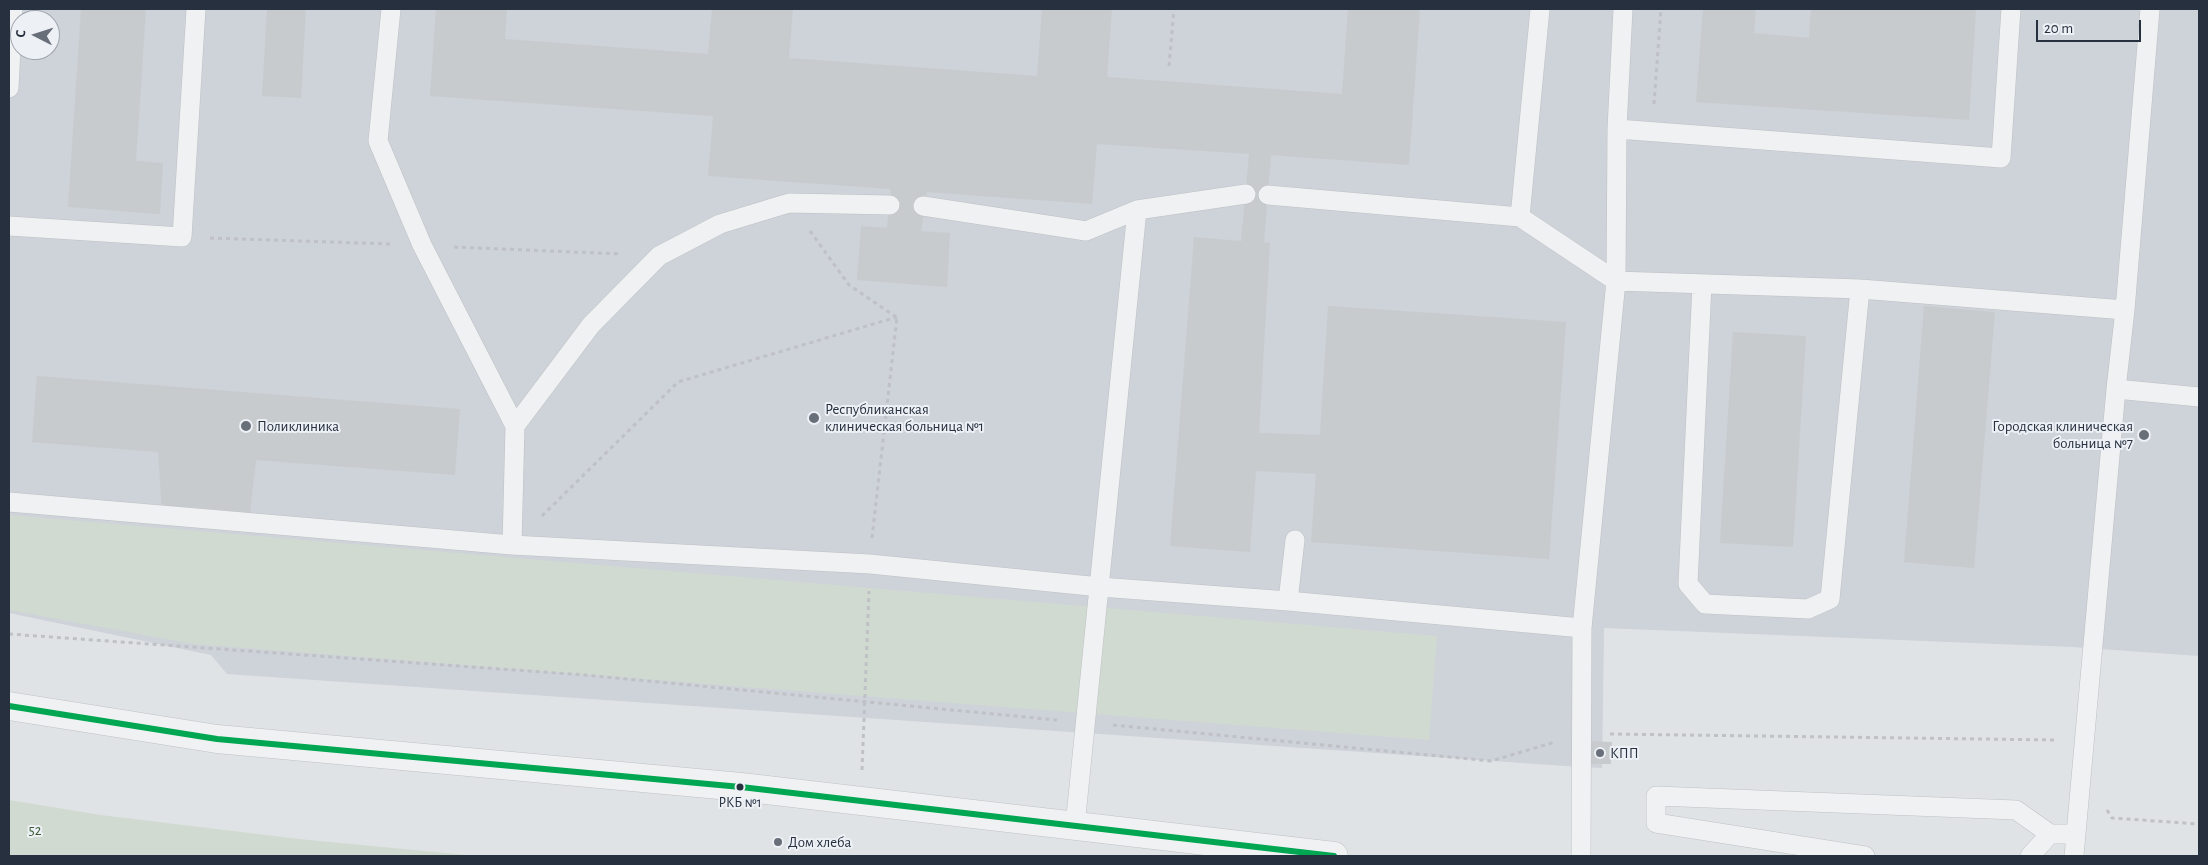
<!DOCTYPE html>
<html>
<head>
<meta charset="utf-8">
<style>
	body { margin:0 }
	#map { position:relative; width:2208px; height:865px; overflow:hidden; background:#e0e3e6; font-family:"Alegreya Sans",sans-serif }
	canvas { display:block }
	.frame { position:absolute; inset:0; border:10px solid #27303f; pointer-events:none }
	.north { position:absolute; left:10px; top:10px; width:50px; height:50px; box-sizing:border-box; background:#edf1f6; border:1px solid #9ea4ad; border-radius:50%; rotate:275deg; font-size:14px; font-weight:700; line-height:20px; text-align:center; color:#27303f }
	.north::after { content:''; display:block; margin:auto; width:18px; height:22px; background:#686f79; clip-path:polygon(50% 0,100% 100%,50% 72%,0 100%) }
	.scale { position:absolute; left:2036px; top:20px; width:105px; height:22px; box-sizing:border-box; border:2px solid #27303f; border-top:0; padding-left:6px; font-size:15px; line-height:18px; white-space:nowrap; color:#27303f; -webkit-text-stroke:4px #edf1f6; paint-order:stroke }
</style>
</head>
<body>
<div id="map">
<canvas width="2208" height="865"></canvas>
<div class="frame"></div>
<div class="north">С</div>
<div class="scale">20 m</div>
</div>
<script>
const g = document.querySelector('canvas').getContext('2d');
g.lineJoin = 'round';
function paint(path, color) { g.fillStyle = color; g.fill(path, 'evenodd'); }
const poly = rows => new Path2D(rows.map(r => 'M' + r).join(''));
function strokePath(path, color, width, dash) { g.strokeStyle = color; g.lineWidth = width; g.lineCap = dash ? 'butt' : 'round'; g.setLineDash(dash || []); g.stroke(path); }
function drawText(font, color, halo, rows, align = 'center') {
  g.font = font + ' "Alegreya Sans",sans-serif'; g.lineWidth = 4; g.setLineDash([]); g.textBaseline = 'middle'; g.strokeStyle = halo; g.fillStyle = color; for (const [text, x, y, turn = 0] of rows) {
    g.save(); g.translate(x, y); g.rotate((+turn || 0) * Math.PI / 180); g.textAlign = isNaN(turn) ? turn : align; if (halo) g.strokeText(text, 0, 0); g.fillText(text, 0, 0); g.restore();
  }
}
const built = poly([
	[9,9,2199,9,2199,656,2072,647,1604,628,1602,768,1580,767,227,674,211,655,9,613],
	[20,20,50,20,50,50,20,50]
]);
const green = poly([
	[9,515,1437,636,1429,740,193,644,9,610],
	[9,800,101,815,299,839,477,856,9,856]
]);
const building = poly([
	[81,9,146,9,136,161,163,163,160,214,68,207],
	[267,9,306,9,301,98,262,96],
	[436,9,507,9,505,39,708,54,712,9,793,9,789,58,1037,76,1042,9,1112,9,1107,77,1342,94,1348,9,1420,9,1409,165,1271,155,1264,242,1270,243,1259,433,1320,435,1328,306,1566,322,1549,559,1311,542,1316,474,1256,471,1250,552,1170,546,1194,237,1241,241,1249,154,1097,144,1092,204,927,192,921,231,950,233,947,287,857,280,861,226,887,228,891,189,708,176,713,116,430,96],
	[1703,9,1756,9,1754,33,1809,38,1811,9,1976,9,1969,120,1696,102],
	[1924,306,1995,312,1974,568,1904,562],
	[1733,332,1806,336,1793,547,1720,543],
	[37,376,460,409,455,475,256,460,250,513,193,507,162,512,158,452,32,442],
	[1588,741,1612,742,1611,764,1588,764]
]);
const path = poly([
	[1169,66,1174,9],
	[1654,104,1661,9],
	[810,231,849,285,896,317],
	[210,238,391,244],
	[454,247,621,254],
	[542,516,678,382,897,317],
	[872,538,897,317],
	[9,634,585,675,1057,720],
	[1113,725,1491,761,1555,742],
	[1610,734,2056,740],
	[862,770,869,591],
	[2107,810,2112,818,2199,824]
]);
const service = poly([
	[391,9,378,141,422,245,515,426],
	[1623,9,1617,129,2001,158,2011,9],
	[9,88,13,9],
	[1268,195,1520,217,1616,281,1860,289,2125,310],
	[923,206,1086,231,1137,210,1246,194],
	[1520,217,1540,9],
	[9,226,182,237,196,9],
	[1702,284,1688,584,1705,604,1808,609,1830,599,1860,289],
	[2116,389,2199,397],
	[9,502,512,545,870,564,1100,587,1288,601,1582,628],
	[512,545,515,426,591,325,659,256,720,224,789,203,890,205],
	[1288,601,1295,540],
	[1075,826,1137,210],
	[1581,856,1582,628,1616,281,1617,129],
	[1865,856,1656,823,1656,796,2016,810,2050,834,2076,834],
	[2030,856,2050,834],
	[2074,856,2116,389,2125,310,2150,9]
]);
const minor = poly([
	[9,706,217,739,741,787,1334,856]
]);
const bus1 = poly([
	[9,706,217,739,741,787,1334,856]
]);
const markers = [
	[814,418,6,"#686f79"],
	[246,426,6,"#686f79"],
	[2144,435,6,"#686f79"],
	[1600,753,5,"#686f79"],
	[740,787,4.5,"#27303f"],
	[778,842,5,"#686f79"]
];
const busNames = [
	["РКБ №1",740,803]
];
const poiNames = [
	["Республиканская",825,409],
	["клиническая больница №1",825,426],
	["Поликлиника",257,426],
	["Городская клиническая",2133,426,"right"],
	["больница №7",2133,443,"right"],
	["КПП",1610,753],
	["Дом хлеба",788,842]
];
const parkNames = [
	["52",35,830]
];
paint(built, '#ced2d9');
paint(green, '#d1dad1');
paint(building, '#c8cbce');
strokePath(service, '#bec1c4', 20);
strokePath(minor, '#bec1c4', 29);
strokePath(path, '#bfc1c6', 3, [4, 4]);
strokePath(service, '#f0f1f2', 19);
strokePath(minor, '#f0f1f2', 28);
strokePath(bus1, '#00a651', 6);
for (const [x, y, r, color] of markers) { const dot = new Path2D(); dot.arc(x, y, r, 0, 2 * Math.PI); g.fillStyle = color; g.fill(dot); strokePath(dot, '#edf1f6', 2); }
drawText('14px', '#27303f', '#edf1f6', busNames);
drawText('15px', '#27303f', '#edf1f6', poiNames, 'left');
drawText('15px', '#3c5b34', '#edf1f6', parkNames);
</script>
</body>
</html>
